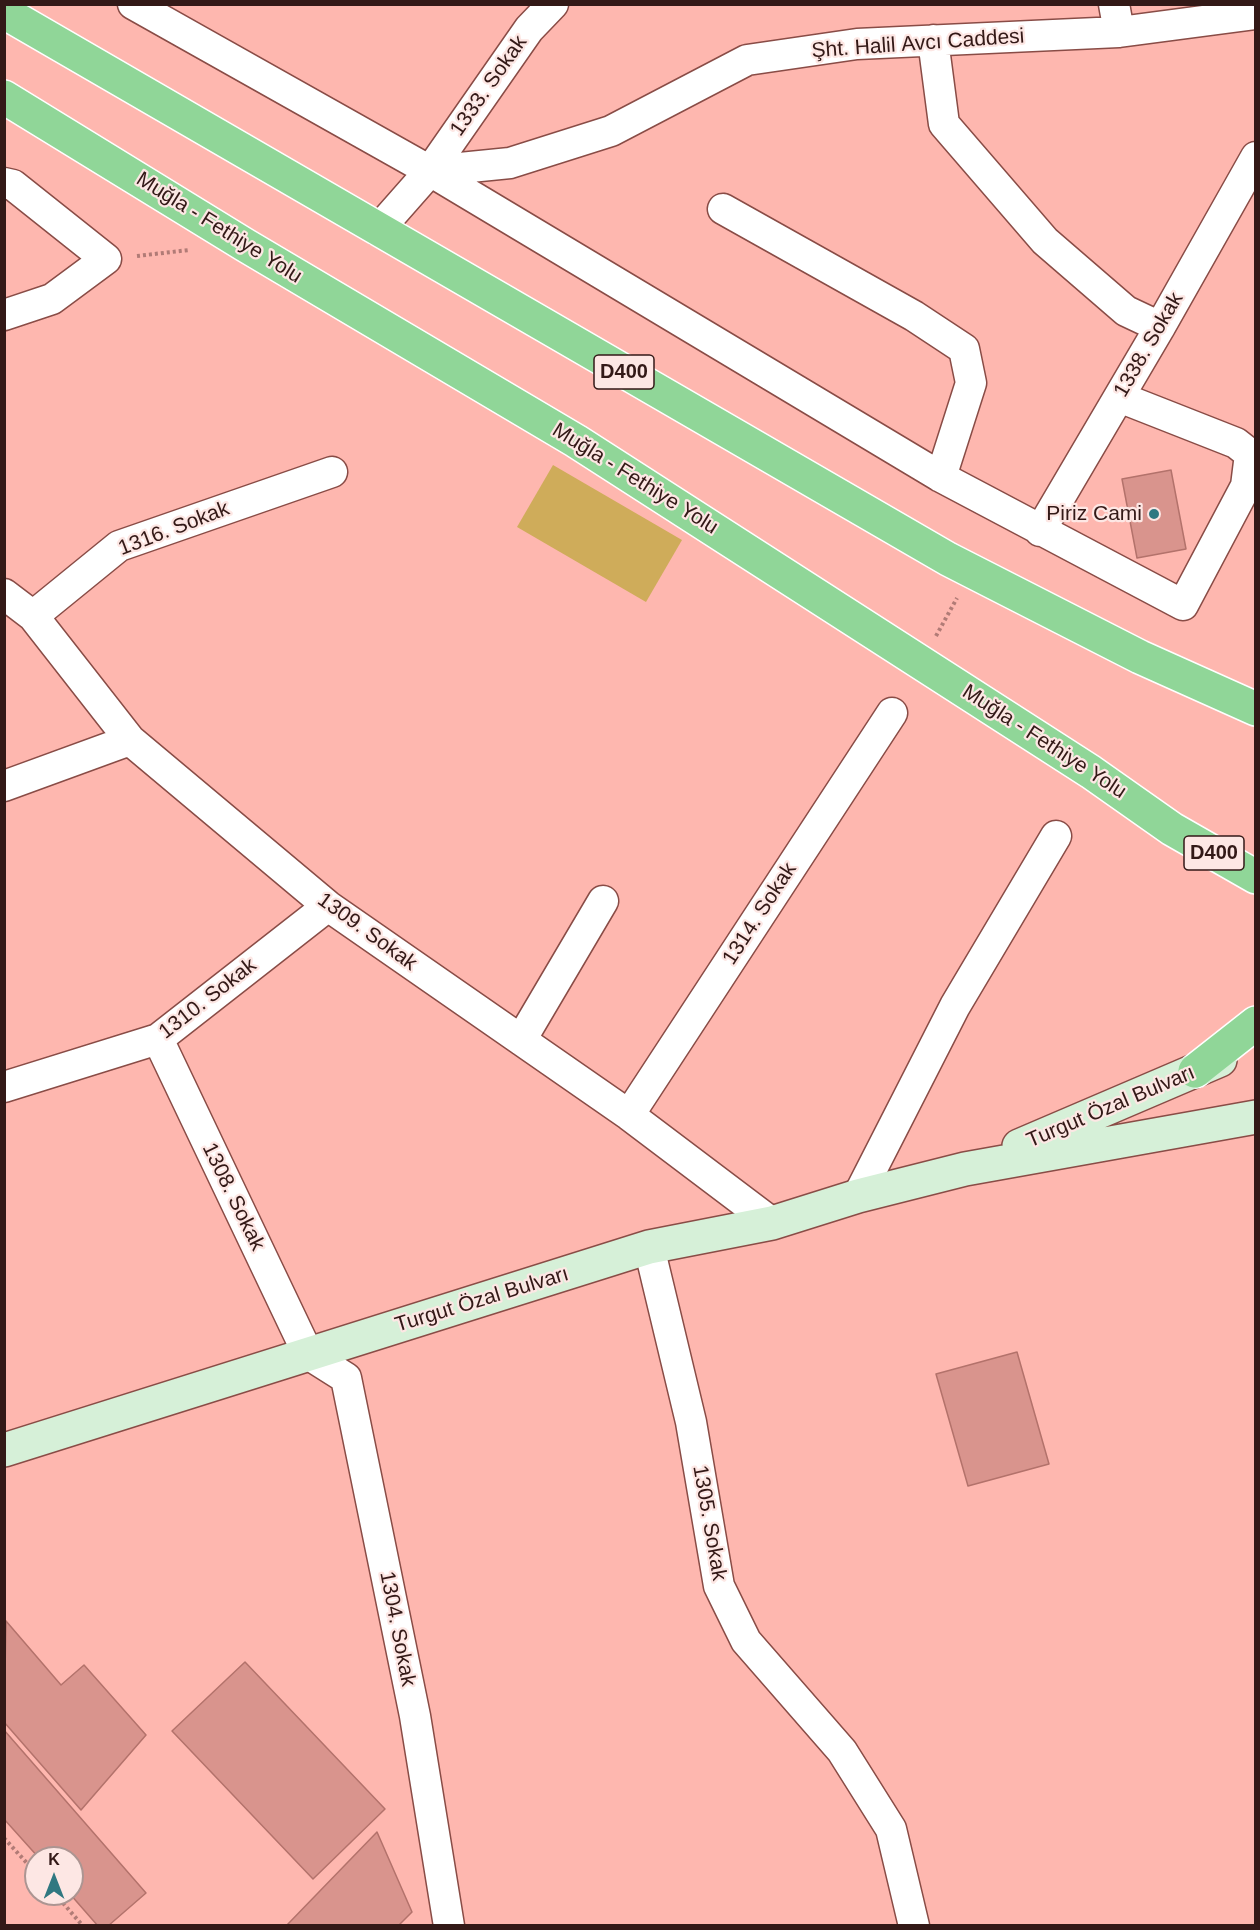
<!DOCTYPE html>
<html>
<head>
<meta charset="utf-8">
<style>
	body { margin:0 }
	#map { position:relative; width:1260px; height:1930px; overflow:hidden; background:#feb7af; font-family:Arial,sans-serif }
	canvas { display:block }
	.frame { position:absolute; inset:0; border:6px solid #331917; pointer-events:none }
	.north { position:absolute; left:24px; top:1846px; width:60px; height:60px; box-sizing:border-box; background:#fde7e4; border:2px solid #ac9592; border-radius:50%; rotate:0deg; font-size:16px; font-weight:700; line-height:24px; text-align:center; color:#331917 }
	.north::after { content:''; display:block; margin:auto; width:21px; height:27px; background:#307881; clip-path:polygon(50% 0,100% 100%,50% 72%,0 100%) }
</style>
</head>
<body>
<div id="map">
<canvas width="1260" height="1930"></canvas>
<div class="frame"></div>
<div class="north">K</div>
</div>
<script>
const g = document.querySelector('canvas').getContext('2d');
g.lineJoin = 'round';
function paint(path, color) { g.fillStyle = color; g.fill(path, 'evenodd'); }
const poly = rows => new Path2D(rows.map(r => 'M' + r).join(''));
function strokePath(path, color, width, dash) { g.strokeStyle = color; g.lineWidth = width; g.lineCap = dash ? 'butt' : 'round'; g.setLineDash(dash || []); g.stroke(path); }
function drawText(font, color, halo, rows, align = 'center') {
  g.font = font + ' Arial,sans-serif'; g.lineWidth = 4.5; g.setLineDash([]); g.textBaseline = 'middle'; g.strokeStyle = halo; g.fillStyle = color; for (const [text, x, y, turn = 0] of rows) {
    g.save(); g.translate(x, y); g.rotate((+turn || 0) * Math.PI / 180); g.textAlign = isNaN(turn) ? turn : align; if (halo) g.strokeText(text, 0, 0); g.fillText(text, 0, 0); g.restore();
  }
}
const green = poly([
	[553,465,682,540,646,602,517,527]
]);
const building = poly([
	[1171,470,1186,549,1137,558,1122,479,1171,470],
	[1017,1352,1049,1464,968,1486,936,1374,1017,1352],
	[6,1621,61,1685,84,1665,146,1735,81,1810,4,1722,6,1621],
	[245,1662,385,1809,313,1879,172,1731,245,1662],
	[4,1730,146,1893,108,1926,98,1926,70,1894,72,1858,39,1858,4,1819,4,1730],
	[377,1832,412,1912,398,1926,286,1926,377,1832]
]);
const path = poly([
	[137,256,189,250],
	[936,636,957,598],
	[4,1838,36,1873],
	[55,1894,83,1926]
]);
const minor = poly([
	[133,4,430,171,941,477,1183,605,1246,486,1250,454,1236,443,1119,397],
	[1114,4,1119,32],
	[933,40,944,124,1045,241,1126,311,1160,327],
	[430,171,529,29,553,4],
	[4,183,13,185,106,259,52,299,4,315],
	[723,209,914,316,964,349,971,383,941,477],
	[378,230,430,171,510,163,611,131,747,60,857,44,1119,32,1256,14],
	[1040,531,1160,327,1256,157],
	[4,594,33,616,130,740,328,906,629,1115,772,1223],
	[33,616,119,546,332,472],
	[4,786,130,740],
	[158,1039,308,1354,346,1378,415,1716,449,1926],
	[521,1040,603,901],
	[4,1087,158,1039,328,906],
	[629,1115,892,713],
	[858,1196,955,1006,1056,836],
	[649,1247,691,1422,719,1586,746,1641,842,1751,891,1829,914,1926]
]);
const secondary = poly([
	[1019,1146,1220,1060],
	[4,1450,649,1247,772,1223,858,1196,965,1169,1256,1117]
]);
const trunk = poly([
	[4,12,948,559,1140,657,1256,709],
	[4,97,245,245,576,441,1091,772,1172,829,1256,877],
	[1195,1071,1256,1023]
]);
const markers = [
	[1154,514,6,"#307881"]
];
const shields = [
	[624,372,60],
	[1214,853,60]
];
const shieldNames = [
	["D400",624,372],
	["D400",1214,853]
];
const streetNames = [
	["Şht. Halil Avcı Caddesi",918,44,-4],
	["1333. Sokak",489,86,-55],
	["Muğla - Fethiye Yolu",219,228,32],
	["1338. Sokak",1149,345,-60],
	["Muğla - Fethiye Yolu",635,479,32],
	["1316. Sokak",174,529,-21],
	["Muğla - Fethiye Yolu",1044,742,33],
	["1314. Sokak",760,914,-57],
	["1309. Sokak",367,932,36],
	["1310. Sokak",208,999,-38],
	["Turgut Özal Bulvarı",1111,1107,-23],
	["1308. Sokak",233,1197,64],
	["Turgut Özal Bulvarı",482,1300,-17],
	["1305. Sokak",709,1523,80],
	["1304. Sokak",397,1629,79]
];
const poiNames = [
	["Piriz Cami",1142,514]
];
paint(green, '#cfac5a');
paint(building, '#d9948d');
strokePath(building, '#b3726b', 1.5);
strokePath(minor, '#894c46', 33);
strokePath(secondary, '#894c46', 36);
strokePath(trunk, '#fff', 36);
strokePath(path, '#b17b76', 4, [3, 3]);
strokePath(minor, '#fff', 30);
strokePath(secondary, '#d6f0d8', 33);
strokePath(trunk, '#90d698', 33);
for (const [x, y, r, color] of markers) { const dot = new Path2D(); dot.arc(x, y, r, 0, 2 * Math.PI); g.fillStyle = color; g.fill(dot); strokePath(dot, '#fde7e4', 2); }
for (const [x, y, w] of shields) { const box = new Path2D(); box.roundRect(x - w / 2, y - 17, w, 34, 4.5); g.fillStyle = '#fde7e4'; g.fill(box); strokePath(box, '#331917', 1.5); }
drawText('bold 20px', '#331917', null, shieldNames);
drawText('21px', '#331917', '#fde7e4', streetNames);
drawText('21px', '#331917', '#fde7e4', poiNames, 'right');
</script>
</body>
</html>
